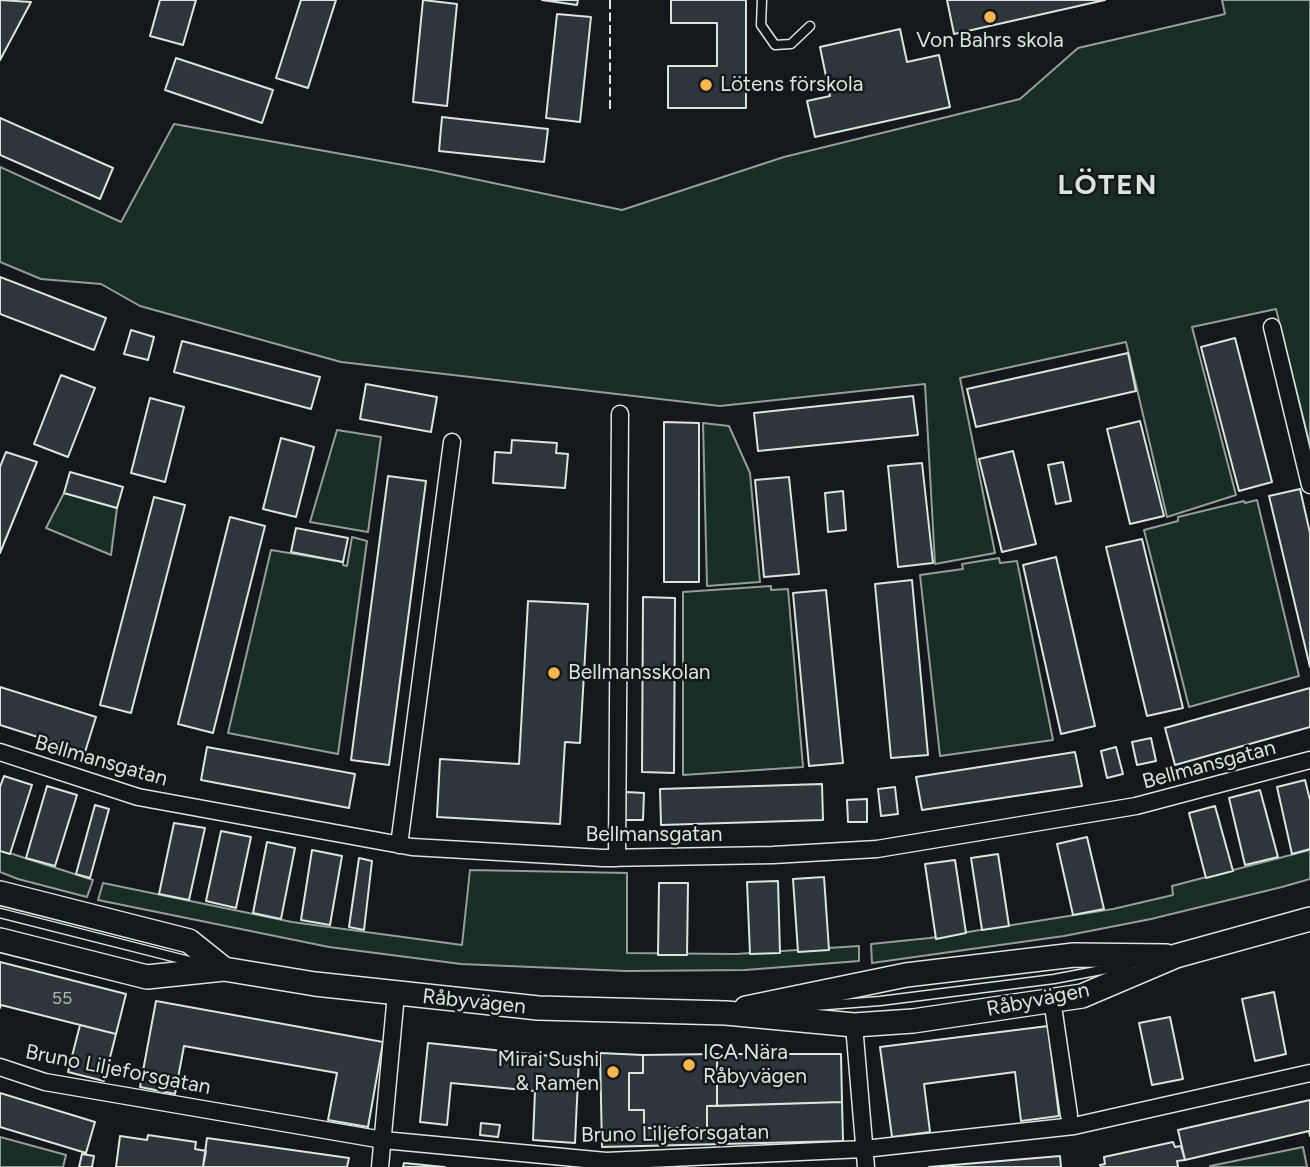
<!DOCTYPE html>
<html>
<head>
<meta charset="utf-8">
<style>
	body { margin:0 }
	canvas { display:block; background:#14181c }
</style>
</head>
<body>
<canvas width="1310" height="1167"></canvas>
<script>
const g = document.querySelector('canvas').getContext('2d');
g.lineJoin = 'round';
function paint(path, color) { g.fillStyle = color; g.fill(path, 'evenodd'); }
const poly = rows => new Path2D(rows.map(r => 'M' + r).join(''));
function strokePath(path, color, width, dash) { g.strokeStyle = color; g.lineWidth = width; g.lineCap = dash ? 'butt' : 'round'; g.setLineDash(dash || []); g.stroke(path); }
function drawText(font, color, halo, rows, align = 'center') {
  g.font = font + ' Figtree,sans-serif'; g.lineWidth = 5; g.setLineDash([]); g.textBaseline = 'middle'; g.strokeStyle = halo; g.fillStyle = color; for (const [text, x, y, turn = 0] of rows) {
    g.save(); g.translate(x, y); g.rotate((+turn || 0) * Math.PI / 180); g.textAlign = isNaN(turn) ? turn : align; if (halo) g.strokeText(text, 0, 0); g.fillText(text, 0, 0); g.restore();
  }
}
const green = poly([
	[1222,0,1310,0,1310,445,1276,309,1192,327,1236,495,1167,517,1126,342,960,378,995,553,935,564,925,384,720,406,341,362,140,306,101,284,41,279,0,262,0,167,121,222,174,124,431,170,622,210,784,157,1020,99,1078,48,1225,14,1222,0],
	[703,423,729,426,750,473,760,582,707,586,703,423],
	[337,430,381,437,368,532,310,522,337,430],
	[64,493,117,508,111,555,46,528,64,493],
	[1257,500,1299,676,1189,707,1144,530,1178,521,1178,517,1244,501,1245,503,1257,500],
	[352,537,367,541,338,754,228,733,271,550,343,562,343,565,347,566,352,537],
	[999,558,1000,563,1017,561,1053,740,940,756,920,575,963,569,962,564,999,558],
	[771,586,771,590,788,589,803,767,683,775,683,592,771,586],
	[0,850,93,880,87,897,18,879,0,872,0,850],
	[1310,850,1310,879,1282,887,1151,919,1064,936,872,963,871,944,930,938,1113,909,1173,895,1172,886,1310,850],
	[470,870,627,873,627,953,736,954,859,946,859,961,745,970,626,971,461,964,329,947,98,900,103,883,292,922,462,945,470,870],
	[0,1137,66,1155,63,1167,0,1167,0,1137],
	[1303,1147,1307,1167,1210,1167,1210,1166,1303,1147]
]);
const building = poly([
	[0,0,31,2,0,60,0,0],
	[160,0,196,0,183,45,150,36,160,0],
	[301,0,336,0,308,88,276,78,301,0],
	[423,0,457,4,447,106,413,102,423,0],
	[542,0,578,0,577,5,542,0],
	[671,0,746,0,746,108,668,108,668,66,717,66,717,23,671,23,671,0],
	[947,0,1105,0,954,34,947,0],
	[557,14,591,17,580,122,546,118,557,14],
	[900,29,907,62,939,55,950,107,815,137,807,101,830,96,820,47,900,29],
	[176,58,273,90,262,123,165,90,176,58],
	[442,117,548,129,544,162,439,151,442,117],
	[0,118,113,168,100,199,0,155,0,118],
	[0,277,106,318,94,350,0,314,0,277],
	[131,330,154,337,148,360,124,354,131,330],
	[1235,338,1272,482,1239,491,1201,347,1235,338],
	[182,341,320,377,311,409,174,372,182,341],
	[1128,353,1136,391,976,427,967,389,1128,353],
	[61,375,95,388,68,457,34,444,61,375],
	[366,384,437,397,431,432,360,419,366,384],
	[913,396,918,435,758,451,754,413,913,396],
	[150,398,184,407,165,482,131,473,150,398],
	[1140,421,1164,516,1130,524,1107,429,1140,421],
	[664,422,699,423,699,582,664,582,664,422],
	[281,438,314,447,296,517,263,509,281,438],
	[512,440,557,443,556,453,568,454,565,488,493,483,495,452,511,453,512,440],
	[1013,451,1036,544,1002,552,979,459,1013,451],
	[6,452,37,462,0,553,0,467,6,452],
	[1063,462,1071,501,1056,504,1048,465,1063,462],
	[922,463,933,563,898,567,888,466,922,463],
	[70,472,123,487,117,508,64,493,70,472],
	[388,476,426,481,389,765,351,760,388,476],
	[789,477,799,574,764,577,755,480,789,477],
	[1300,489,1310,533,1310,667,1269,496,1300,489],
	[843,491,846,530,828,532,825,493,843,491],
	[154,497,185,505,131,713,100,705,154,497],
	[230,517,265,526,213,733,178,724,230,517],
	[296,528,348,538,343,562,291,552,296,528],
	[1142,539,1183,708,1147,716,1106,547,1142,539],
	[1056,557,1095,726,1061,734,1023,565,1056,557],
	[912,580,928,755,891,758,875,584,912,580],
	[826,590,843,763,809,766,793,593,826,590],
	[643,597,675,598,674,773,642,772,643,597],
	[528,601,588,604,580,743,565,742,560,824,437,817,440,759,519,764,528,601],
	[0,687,96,717,85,752,0,725,0,687],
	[1310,688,1310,727,1175,765,1165,728,1310,688],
	[1151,738,1156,761,1137,765,1132,742,1151,738],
	[207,747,355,774,349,808,201,780,207,747],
	[1116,747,1123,774,1107,778,1101,751,1116,747],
	[1075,752,1082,786,922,810,916,777,1075,752],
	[4,776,32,785,10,854,0,851,0,787,4,776],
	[1305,780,1310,800,1310,849,1292,854,1277,787,1305,780],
	[822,784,823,820,661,825,660,789,822,784],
	[47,786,77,795,55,866,26,858,47,786],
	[895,787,898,814,881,816,878,789,895,787],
	[1260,790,1278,857,1245,865,1229,798,1260,790],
	[626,792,644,793,643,820,625,820,626,792],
	[867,799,867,822,848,822,847,800,867,799],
	[95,805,109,809,90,878,76,874,95,805],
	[1215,806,1233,871,1206,878,1189,813,1215,806],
	[174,823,205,828,189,900,159,894,174,823],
	[221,831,251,837,236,908,206,901,221,831],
	[1087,837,1104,909,1073,915,1057,844,1087,837],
	[267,842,295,848,281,919,253,913,267,842],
	[312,850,342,856,330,925,301,920,312,850],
	[998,854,1009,926,982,930,971,858,998,854],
	[359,858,372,861,364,930,349,927,359,858],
	[955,860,966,933,936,939,925,864,955,860],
	[824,877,829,950,798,952,793,879,824,877],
	[778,881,780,953,750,954,747,882,778,881],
	[659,883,688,883,687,955,658,955,659,883],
	[0,962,126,994,116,1034,1,1005,0,1008,0,962],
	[1274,992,1286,1054,1255,1061,1242,999,1274,992],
	[156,1001,383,1042,368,1127,328,1120,337,1073,184,1046,175,1094,140,1087,156,1001],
	[1170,1017,1183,1079,1152,1085,1139,1023,1170,1017],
	[80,1025,116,1034,104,1081,68,1072,80,1025],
	[1048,1026,1059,1116,1021,1121,1015,1072,924,1084,930,1132,892,1137,880,1047,1048,1026],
	[428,1043,579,1059,575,1143,533,1140,535,1091,451,1083,447,1125,420,1122,428,1043],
	[600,1053,643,1055,643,1073,629,1073,629,1110,644,1110,644,1128,707,1128,707,1106,842,1102,843,1141,602,1147,600,1053],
	[717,1054,841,1054,842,1102,717,1106,717,1054],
	[717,1054,717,1106,707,1106,707,1128,644,1128,644,1110,629,1110,629,1073,643,1073,643,1055,717,1054],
	[0,1093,95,1122,86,1153,0,1127,0,1093],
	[1310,1100,1310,1136,1309,1131,1185,1160,1178,1130,1310,1100],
	[481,1123,500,1125,498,1137,480,1135,481,1123],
	[148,1135,196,1142,195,1149,206,1151,203,1167,116,1167,120,1136,147,1140,148,1135],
	[207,1138,349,1158,347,1167,203,1167,207,1138],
	[1173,1142,1175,1147,1181,1146,1185,1160,1177,1161,1178,1167,1101,1167,1100,1165,1105,1164,1104,1157,1173,1142],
	[82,1154,94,1156,92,1167,79,1167,82,1154],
	[1060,1156,1061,1167,929,1167,1060,1156],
	[404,1163,444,1167,445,1167,403,1167,404,1163]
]);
const lane = poly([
	[762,0,761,25,775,45,791,44,810,26],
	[0,913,197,963],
	[801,1007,880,1001,1054,979,1128,965]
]);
const street = poly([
	[1272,327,1310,485],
	[0,752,138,797,412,847,603,858,773,855,877,849,1136,806,1310,760],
	[399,845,452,442],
	[617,858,620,414],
	[1054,1013,1069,1115],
	[854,1025,866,1167],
	[0,1067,45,1082,383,1140,606,1161,864,1149,1074,1126,1310,1073],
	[380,1167,396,994]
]);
const secondary = poly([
	[0,893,189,941,224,969],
	[0,940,147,977,224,969,315,984,538,1008,726,1013,854,1025,913,1021,1082,996,1176,956,1310,919],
	[746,1008,906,975,1074,955,1166,956]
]);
const fence = poly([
	[610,0,610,112]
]);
const markers = [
	[990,17,7,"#ffb74d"],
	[706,85,7,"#ffb74d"],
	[554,673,7,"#ffb74d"],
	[689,1065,7,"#ffb74d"],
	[613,1072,7,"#ffb74d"]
];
const numberNames = [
	["55",62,999]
];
const poiNames = [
	["Von Bahrs skola",990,41,"center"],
	["Lötens förskola",720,85],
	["Bellmansskolan",568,673],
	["ICA Nära",703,1053],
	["Råbyvägen",703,1077],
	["Mirai Sushi",599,1060,"right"],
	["& Ramen",599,1084,"right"]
];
const streetNames = [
	["Bellmansgatan",101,761,16],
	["Bellmansgatan",1209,765,-15],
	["Bellmansgatan",654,835],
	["Råbyvägen",1038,1000,-11],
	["Råbyvägen",474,1002,6],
	["Bruno Liljeforsgatan",118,1070,11],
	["Bruno Liljeforsgatan",675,1134,-1]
];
const districtNames = [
	["LÖTEN",1108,186]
];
paint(green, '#1a2d24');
strokePath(green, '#939e99', 2);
paint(building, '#2c363c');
strokePath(building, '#d8e6dc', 2);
strokePath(lane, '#d8e6dc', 11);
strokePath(street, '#d8e6dc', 19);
strokePath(secondary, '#d8e6dc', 26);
strokePath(lane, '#14181c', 8);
strokePath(street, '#14181c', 16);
strokePath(secondary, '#14181c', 23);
strokePath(fence, '#d8e6dc', 2, [9, 3.5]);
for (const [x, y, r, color] of markers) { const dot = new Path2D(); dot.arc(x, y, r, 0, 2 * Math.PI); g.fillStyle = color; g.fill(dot); strokePath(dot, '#14181c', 2.5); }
drawText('18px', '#adbab4', null, numberNames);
drawText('21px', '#d8e6dc', '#14181c', poiNames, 'left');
drawText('21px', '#d8e6dc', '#14181c', streetNames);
g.letterSpacing = '2px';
drawText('bold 28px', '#d8e6dc', '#14181c', districtNames);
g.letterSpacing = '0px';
</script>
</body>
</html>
